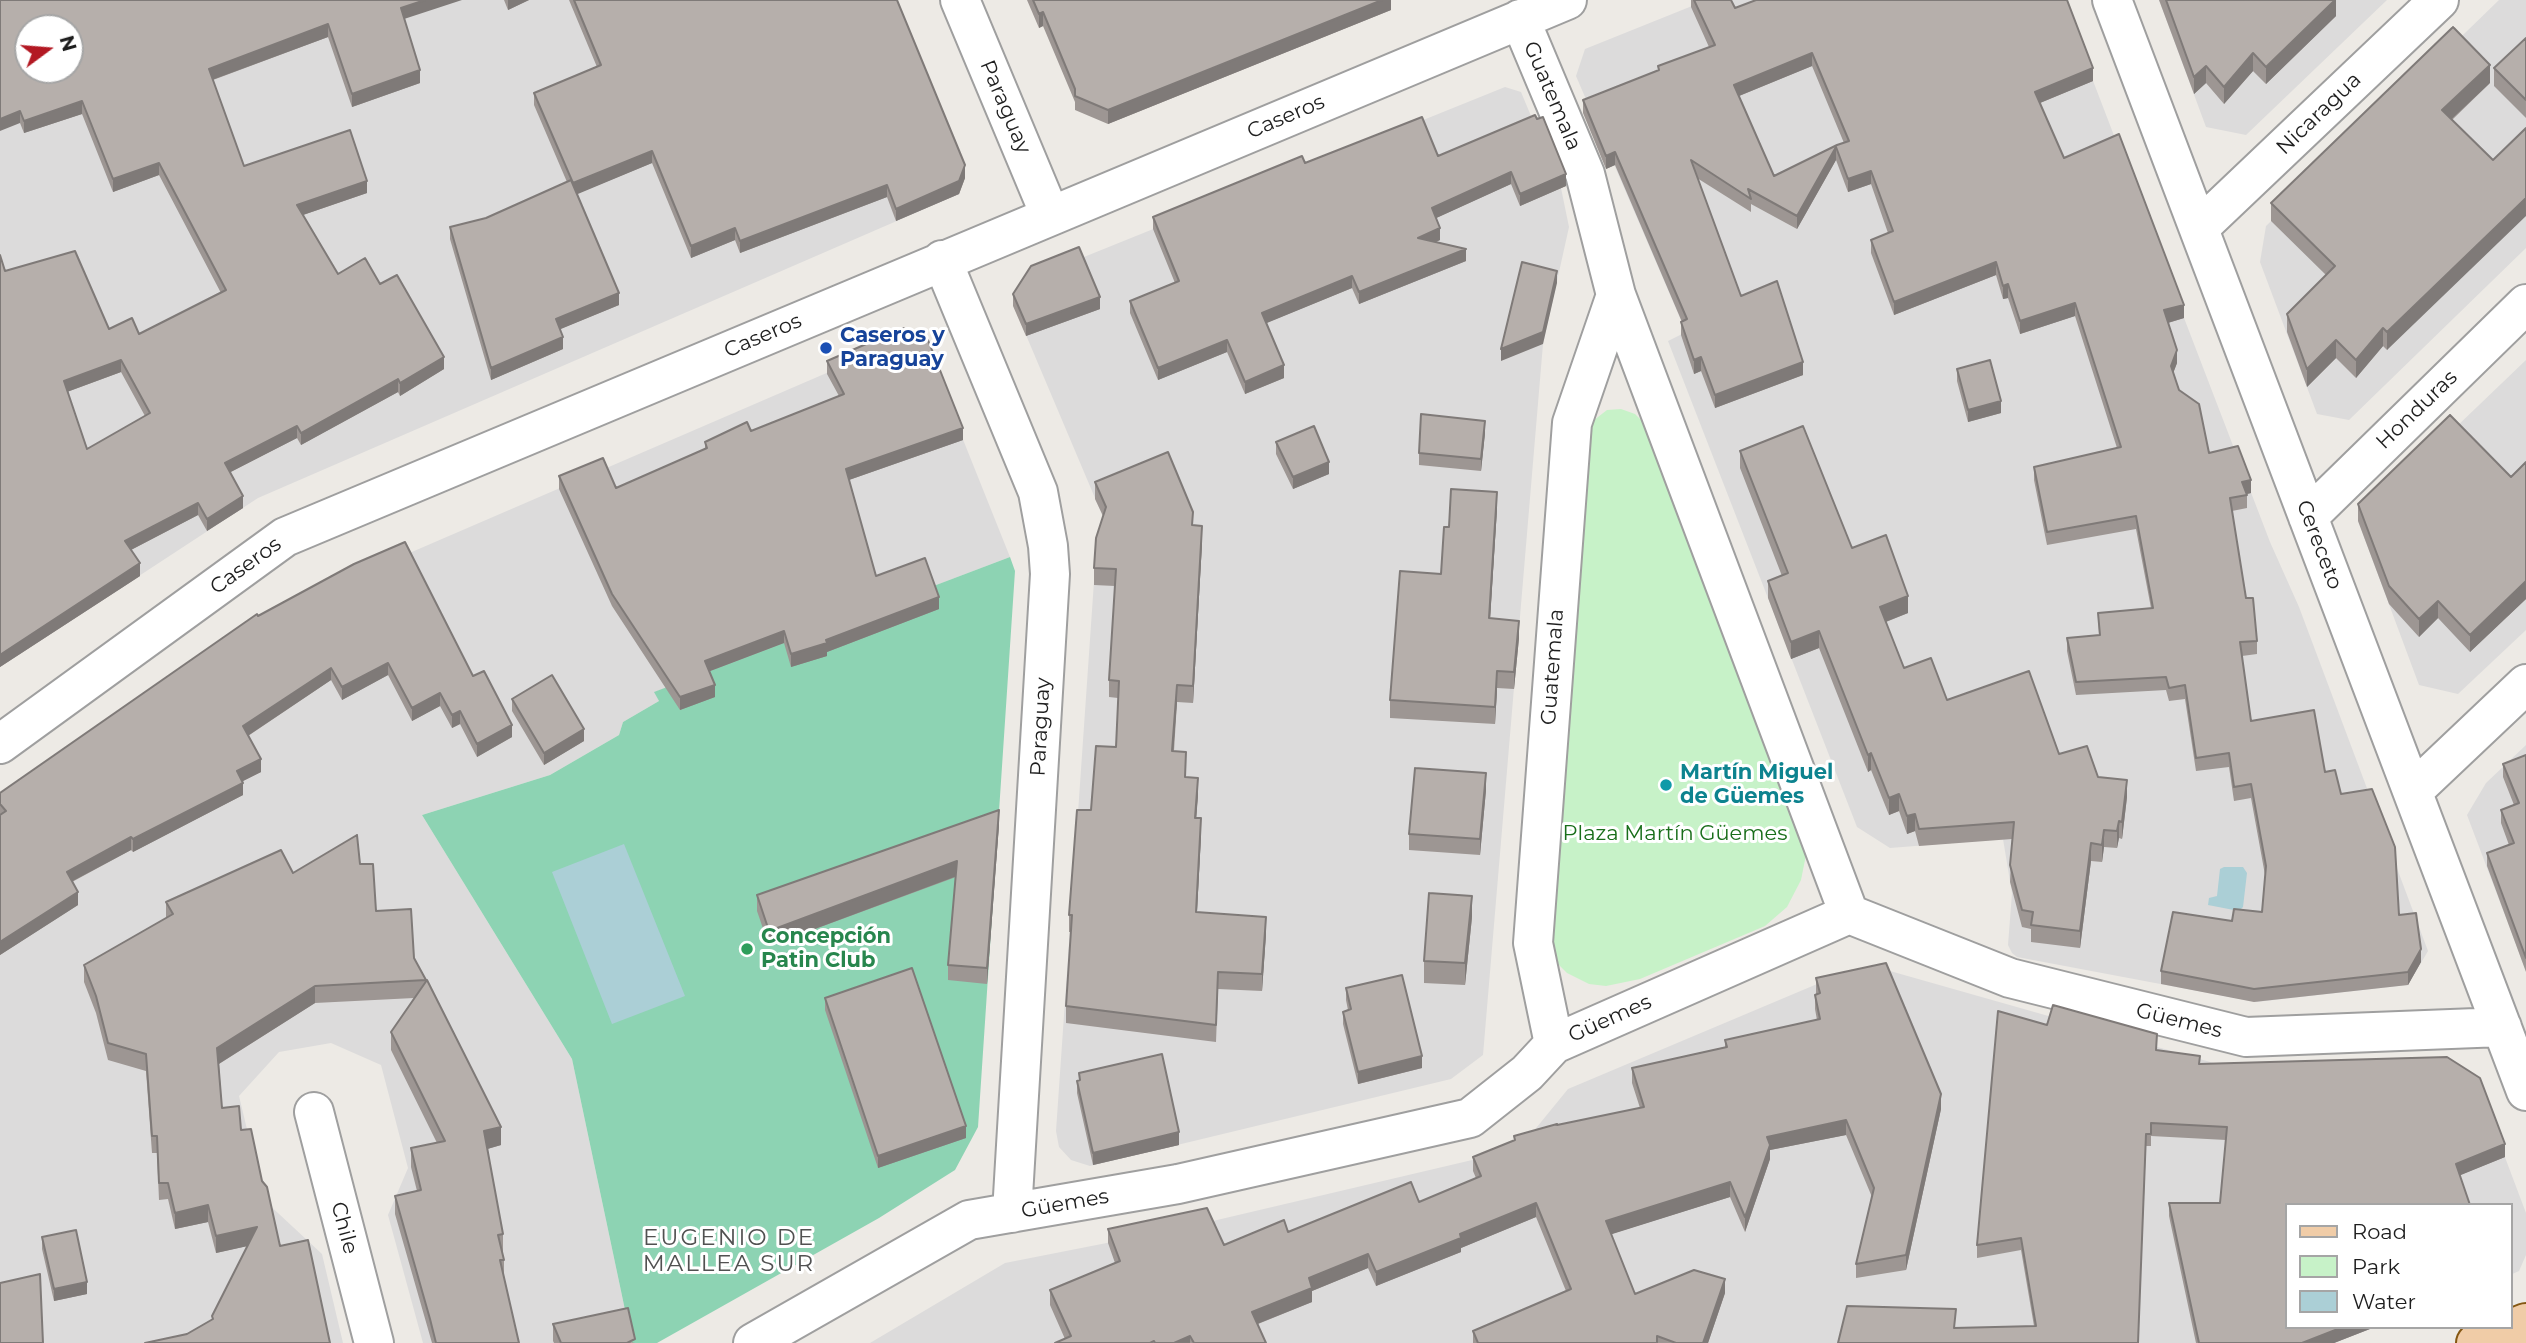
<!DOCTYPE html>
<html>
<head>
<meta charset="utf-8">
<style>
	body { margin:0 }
	#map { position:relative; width:2526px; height:1343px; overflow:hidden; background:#edeae5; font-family:Montserrat,sans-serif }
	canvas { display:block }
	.legend { position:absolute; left:2285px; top:1203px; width:228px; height:126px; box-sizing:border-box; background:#fff; border:2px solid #a5a5a5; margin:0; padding:9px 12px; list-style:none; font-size:21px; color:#1e1e1e }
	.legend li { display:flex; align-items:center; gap:14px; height:35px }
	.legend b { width:35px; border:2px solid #a5a5a5 }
	.north { position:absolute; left:14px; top:14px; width:70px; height:70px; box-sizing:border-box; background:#fff; border:2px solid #a5a5a5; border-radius:50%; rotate:74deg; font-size:19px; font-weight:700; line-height:28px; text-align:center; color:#1e1e1e }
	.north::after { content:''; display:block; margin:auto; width:24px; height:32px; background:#b31923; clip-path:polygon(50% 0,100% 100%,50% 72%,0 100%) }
</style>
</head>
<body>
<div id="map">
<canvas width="2526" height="1343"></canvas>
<ul class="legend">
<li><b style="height:9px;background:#f0cca7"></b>Road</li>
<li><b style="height:19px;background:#c7f2c8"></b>Park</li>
<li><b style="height:19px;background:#abcfd6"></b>Water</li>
</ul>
<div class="north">N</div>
</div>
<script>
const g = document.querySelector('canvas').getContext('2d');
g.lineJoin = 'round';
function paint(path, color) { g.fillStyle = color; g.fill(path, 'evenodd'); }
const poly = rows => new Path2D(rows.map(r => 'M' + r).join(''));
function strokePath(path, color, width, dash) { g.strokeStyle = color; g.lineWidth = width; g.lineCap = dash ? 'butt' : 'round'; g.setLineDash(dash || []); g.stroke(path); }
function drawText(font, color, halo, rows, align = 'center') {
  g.font = font + ' Montserrat,sans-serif'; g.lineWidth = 6; g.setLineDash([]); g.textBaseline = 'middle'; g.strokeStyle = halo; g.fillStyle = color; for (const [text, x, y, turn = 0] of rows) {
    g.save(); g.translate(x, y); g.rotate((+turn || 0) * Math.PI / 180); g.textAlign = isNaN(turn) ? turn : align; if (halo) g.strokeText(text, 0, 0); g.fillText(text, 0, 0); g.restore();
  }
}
const residential = poly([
	[0,0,892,0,959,194,258,498,0,667],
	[28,28,70,28,70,70,28,70],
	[1707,0,2062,0,2270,542,2299,607,2428,951,2408,985,2256,1002,2017,957,2012,953,2008,945,2012,893,2003,839,1890,848,1857,827,1668,341,1686,332,1576,76,1585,49],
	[2159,0,2387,0,2246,135,2206,127],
	[2499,0,2526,0,2526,248,2349,420,2317,414,2260,262,2266,226],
	[1505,87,1521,92,1561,188,1569,227,1543,344,1483,1055,1451,1079,1090,1166,1071,1160,1059,1147,1056,1131,1095,567,1106,524,1026,335,1079,259],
	[903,340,928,352,1010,557,655,692,659,701,623,722,619,735,550,775,422,815,572,1059,632,1343,423,1343,388,1215,408,1168,381,1065,331,1043,279,1052,239,1096,264,1200,322,1254,343,1343,0,1343,0,805,289,605],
	[2526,360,2526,630,2458,694,2419,685,2358,521],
	[2526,745,2526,971,2467,815,2486,783],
	[1883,969,2256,1075,2480,1091,2526,1213,2526,1255,2519,1271,2510,1275,2510,1205,2286,1205,2286,1327,2375,1327,2334,1343,870,1343,1005,1263,1183,1228,1519,1149,1568,1089,1848,971]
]);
const park = poly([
	[1621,409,1635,414,1645,424,1805,843,1806,855,1801,880,1787,907,1765,926,1640,979,1606,986,1589,984,1567,973,1559,965,1555,956,1547,920,1589,424,1607,410]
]);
const pitch = poly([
	[1010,557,1015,571,978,1127,955,1170,879,1218,657,1343,632,1343,572,1059,422,815,550,775,619,735,623,722,659,701,654,692]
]);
const water = poly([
	[624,844,685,996,612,1024,552,872],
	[2224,867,2243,867,2247,873,2243,907,2239,911,2208,905,2209,898,2217,896,2220,869]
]);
const street = poly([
	[960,0,1050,215],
	[2112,0,2526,1091],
	[1520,19,1585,174,1616,295,1849,914],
	[2199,228,2439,0],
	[942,260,1038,492,1048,546,1050,574,1012,1213],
	[2308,517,2526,304],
	[0,744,285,537,1567,0],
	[2413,791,2526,684],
	[1554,1044,1533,943,1572,423,1616,295],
	[314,1112,374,1343],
	[753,1343,969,1220,1178,1184,1470,1118,1527,1073,1554,1044,1849,914,2010,978,2246,1037,2502,1027]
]);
const primary = poly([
	[2476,1343,2526,1323]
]);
const wall = poly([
	[0,0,404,19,420,83,352,107,328,37,213,80,244,166,367,193,303,215,338,274,380,284,444,369,400,396,398,392,301,445,297,438,230,472,243,508,207,531,198,515,131,550,140,576,0,667,0,255,5,271,109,329,139,334,221,293,159,175,113,192,82,114,24,133,20,123],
	[121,372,145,416,87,449,67,392],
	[504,0,529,0,508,10],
	[569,0,897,0,965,178,959,194,896,221,887,197,740,253,735,240,691,258,652,163,576,194,619,305,560,329,563,349,491,380,450,239,450,227,486,218,567,182,534,105,534,93,597,67],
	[1027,0,1391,0,1391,10,1108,124,1075,110,1075,102,1043,26,1039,28],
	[1691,0,1731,0,1735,8,2093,81,2040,103,2064,158,2184,318,2168,323,2177,363,2173,373,2179,390,2209,453,2251,493,2247,494,2247,508,2232,511,2246,598,2257,641,2257,654,2242,656,2251,721,2325,772,2341,794,2421,962,2408,985,2254,1002,2161,984,2161,971,2232,921,2262,912,2265,875,2251,798,2234,801,2229,767,2196,771,2185,699,2169,701,2166,690,2076,695,2067,651,2067,638,2099,635,2098,613,2151,608,2136,529,2047,545,2034,480,2034,467,2117,448,2075,316,2020,334,2008,298,2003,299,1996,275,1894,315,1871,253,1871,240,1888,233,1871,184,1848,192,1836,160,1797,229,1751,204,1751,212,1697,178,1741,296,1803,375,1715,408,1701,371,1694,374,1681,335,1681,322,1682,322,1615,165,1606,169,1583,113,1583,100,1658,71,1658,66,1709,47,1691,7],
	[1812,66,1844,143,1774,176,1739,96],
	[2159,0,2336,0,2336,16,2266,84,2253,71,2224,104,2206,83,2194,94],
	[2526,38,2526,118,2494,86,2494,68],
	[2490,83,2452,120,2493,160,2387,350,2383,346,2356,378,2336,358,2307,387,2287,332,2287,314,2326,275,2271,221,2271,203],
	[1438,156,1566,186,1520,206,1511,184,1436,218,1440,240,1436,242,1466,261,1359,304,1352,288,1266,323,1284,378,1245,394,1227,352,1158,380,1130,313,1130,301,1175,283,1153,229,1153,217,1305,163],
	[1013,294,1100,309,1026,336,1013,306],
	[827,361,963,440,849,480,876,576,939,609,827,652,827,656,791,667,784,643,710,671,715,697,680,710,612,606,559,489,559,476,616,488,705,449,705,442,751,431,839,396,827,374],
	[1957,369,2001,413,1968,422,1957,381],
	[1485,433,1481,471,1419,465,1419,453],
	[1276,442,1329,474,1293,489,1276,454],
	[1740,451,1852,548,1908,613,1886,622,1904,668,1947,700,2059,754,2098,777,2127,797,2122,839,2119,838,2117,848,2104,847,2102,862,2091,861,2080,948,2031,942,2031,929,2022,927,2010,882,2012,839,1919,846,1915,831,1907,834,1899,811,1889,815,1871,770,1868,772,1819,648,1791,659,1768,598,1768,581,1782,576,1740,468],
	[2526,462,2526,599,2470,652,2438,618,2419,637,2389,604,2358,521,2358,504,2511,477],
	[1095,482,1193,526,1202,543,1193,703,1177,702,1174,751,1186,769,1186,777,1198,795,1196,818,1201,835,1197,912,1266,934,1262,991,1218,989,1216,1042,1066,1023,1066,1006,1071,932,1069,932,1069,915,1091,810,1116,747,1118,698,1109,697,1109,680,1115,586,1094,585,1094,568,1103,516,1095,499],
	[1497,509,1490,619,1519,638,1514,689,1497,688,1495,724,1390,718,1390,700,1441,574,1449,527],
	[258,616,473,676,512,737,477,757,460,724,452,728,440,706,412,721,388,675,342,700,331,680,248,736,261,772,243,781,243,795,133,852,131,850,72,882,78,905,0,955,0,793],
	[512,699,584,741,544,765,512,711],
	[2526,755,2526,972,2487,866,2487,853,2509,845,2501,823,2501,810,2514,805,2503,777,2503,764],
	[1486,790,1480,855,1409,850,1409,834],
	[999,825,987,984,948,980,948,965,956,877,769,946,757,911,757,895],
	[360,864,376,911,414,958,426,980,501,1145,487,1149,503,1234,503,1252,502,1252,504,1260,504,1276,519,1343,432,1343,395,1214,395,1196,417,1191,411,1167,411,1148,437,1143,391,1050,391,1032,414,998,315,1003,219,1064,222,1108,241,1130,262,1181,280,1246,330,1343,187,1334,212,1320,212,1316,247,1246,216,1253,208,1222,175,1229,168,1199,159,1200,157,1153,152,1153,146,1071,108,1060,96,1013,84,982,84,965,166,918,166,902,293,873],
	[1472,917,1465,985,1424,983,1424,961],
	[1816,978,1941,1109,1906,1270,1856,1278,1856,1264,1872,1197,1846,1135,1770,1150,1770,1159,1745,1232,1730,1197,1611,1234,1635,1294,1725,1293,1708,1343,1473,1343,1473,1331,1566,1291,1536,1217,1461,1248,1461,1252,1376,1286,1368,1268,1312,1291,1312,1302,1258,1324,1266,1343,1055,1343,1065,1339,1050,1305,1050,1290,1115,1263,1108,1243,1108,1229,1224,1245,1288,1232,1419,1202,1476,1178,1473,1171,1473,1157,1514,1141,1514,1136,1640,1108,1632,1083,1632,1068,1725,1047,1725,1040,1817,1020,1815,1009,1815,995,1816,994],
	[1346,988,1422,1068,1358,1084,1343,1024,1343,1012,1348,1010,1346,1000],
	[825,998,966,1138,878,1168,825,1010],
	[2047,1025,2157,1050,2200,1064,2505,1157,2460,1175,2286,1327,2375,1327,2334,1343,2196,1343,2169,1216,2169,1203,2220,1203,2226,1140,2151,1136,2151,1146,2146,1146,2138,1343,1955,1328,2034,1326,2021,1250,1977,1258,1977,1245],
	[1079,1073,1179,1145,1093,1165,1077,1093,1077,1081,1079,1080],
	[42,1237,87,1294,54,1301,42,1249],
	[553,1324,635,1343,554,1343,553,1341]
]);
const shadedWall = poly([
	[425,0,462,0,401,20,401,8],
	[508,0,529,0,508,10],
	[1382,0,1391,0,1391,10,1108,124,1108,110],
	[2335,0,2336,0,2336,16,2266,84,2266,67],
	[1043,12,1043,26,1039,28,1039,14],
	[328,24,328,37,209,81,209,69],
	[1812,53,1812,66,1734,98,1734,85],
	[2253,53,2253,71,2224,104,2224,87],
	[2490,65,2490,83,2442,128,2442,110],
	[2206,66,2206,83,2194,94,2194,77],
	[2093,68,2093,81,2035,105,2035,92],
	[420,70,420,83,352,107,352,94],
	[82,101,82,114,24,133,24,121],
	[20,111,20,123,0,131,0,119],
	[1836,147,1836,160,1797,229,1797,216],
	[652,151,652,163,573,196,573,183],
	[1615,152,1615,165,1606,169,1606,156],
	[159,163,159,175,113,192,113,179],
	[965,165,965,178,959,194,896,221,896,209],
	[1871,171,1871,184,1848,192,1848,179],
	[1511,172,1511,184,1432,220,1432,208],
	[1566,174,1566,186,1520,206,1520,194],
	[367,181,367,193,297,217,297,205],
	[887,185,887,197,740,253,740,241],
	[2526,198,2526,216,2387,350,2387,332],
	[735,228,735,240,691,258,691,246],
	[1440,228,1440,240,1418,250,1418,238],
	[1466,249,1466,261,1359,304,1359,292],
	[1996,262,1996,275,1894,315,1894,302],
	[1557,271,1557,283,1543,344,1501,361,1501,349],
	[1352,276,1352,288,1262,325,1262,313],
	[2008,284,2008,298,2003,299,2003,286],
	[619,293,619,305,556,331,556,319],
	[1100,297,1100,309,1026,336,1026,324],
	[2075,303,2075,316,2020,334,2020,321],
	[2184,305,2184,318,2164,324,2164,310],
	[2383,328,2383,346,2356,378,2356,360],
	[563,337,563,349,491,380,491,368],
	[1227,340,1227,352,1158,380,1158,368],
	[2336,340,2336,358,2307,387,2307,369],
	[2177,350,2177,363,2171,379,2171,366],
	[444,357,444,369,400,396,400,383],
	[1701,357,1701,371,1694,374,1694,360],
	[121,360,121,372,64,393,64,381],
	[1803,362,1803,375,1715,408,1715,395],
	[1284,365,1284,378,1245,394,1245,382],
	[398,379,398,392,301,445,301,433],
	[2001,401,2001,413,1968,422,1968,410],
	[1485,421,1485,433,1481,471,1481,459],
	[297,426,297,438,225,475,225,463],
	[963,428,963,440,846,481,846,469],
	[1329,462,1329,474,1293,489,1293,477],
	[2251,480,2251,493,2242,495,2242,482],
	[1497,492,1497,509,1489,636,1489,618],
	[243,496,243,508,207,531,207,519],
	[198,503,198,515,125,553,125,541],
	[1202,526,1202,543,1193,703,1193,686],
	[140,563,140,576,0,667,0,655],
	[2526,581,2526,599,2470,652,2470,635],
	[1908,596,1908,613,1880,624,1880,607],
	[939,597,939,609,827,652,827,656,791,667,791,654],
	[2438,601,2438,618,2419,637,2419,619],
	[1519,621,1519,638,1514,689,1514,672],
	[784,631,784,643,705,673,705,661],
	[1819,631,1819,648,1791,659,1791,642],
	[388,663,388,675,342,700,342,687],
	[331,668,331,680,243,739,243,726],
	[1497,671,1497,688,1495,724,1495,707],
	[715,685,715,697,680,710,680,697],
	[1177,685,1177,702,1172,768,1172,751],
	[440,693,440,706,412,721,412,708],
	[460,711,460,724,452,728,452,715],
	[512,725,512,737,477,757,477,744],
	[584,729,584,741,544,765,544,753],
	[1871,753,1871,770,1868,772,1868,755],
	[261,759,261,772,237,784,237,771],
	[1486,773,1486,790,1480,855,1480,839],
	[1198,778,1198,795,1195,835,1195,818],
	[2127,780,2127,797,2122,839,2122,822],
	[243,783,243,795,133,852,133,839],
	[1899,794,1899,811,1889,815,1889,798],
	[999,810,999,825,987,984,987,968],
	[1915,814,1915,831,1907,834,1907,816],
	[1201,818,1201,835,1196,929,1196,912],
	[2119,821,2119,838,2117,848,2117,831],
	[2104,830,2104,847,2102,862,2102,845],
	[131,837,131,850,67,884,67,872],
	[2091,843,2091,861,2080,948,2080,931],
	[957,861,957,876,769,946,769,931],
	[78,892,78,905,0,955,0,942],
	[1472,896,1472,917,1465,985,1465,963],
	[1266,917,1266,934,1262,991,1262,974],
	[2421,949,2421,962,2408,985,2408,972],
	[315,986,315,1003,217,1065,217,1048],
	[1422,1056,1422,1068,1358,1084,1358,1072],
	[1941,1094,1941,1109,1906,1270,1906,1255],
	[1846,1120,1846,1135,1770,1150,1770,1159,1745,1232,1745,1217,1767,1137],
	[966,1126,966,1138,878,1168,878,1156],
	[501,1127,501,1145,484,1150,484,1131],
	[1179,1132,1179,1145,1093,1165,1093,1153],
	[2505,1144,2505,1157,2456,1177,2456,1164],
	[1730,1182,1730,1197,1606,1236,1606,1221],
	[1536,1203,1536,1217,1461,1248,1461,1252,1376,1286,1376,1272,1460,1234],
	[208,1205,208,1222,175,1229,175,1213],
	[257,1227,257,1244,216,1253,216,1236],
	[1368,1254,1368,1268,1312,1291,1312,1302,1252,1326,1252,1312,1309,1278],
	[1725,1279,1725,1293,1708,1343,1703,1343],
	[87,1282,87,1294,54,1301,54,1289],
	[2343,1327,2375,1327,2334,1343,2302,1343],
	[1190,1336,1190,1343,1174,1343]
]);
const building = poly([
	[0,0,425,0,401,8,420,70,352,94,328,24,209,69,244,166,350,130,367,181,297,205,338,274,365,258,380,284,397,275,444,357,400,383,398,379,301,433,297,426,225,463,243,496,207,519,198,503,125,541,140,563,0,655,0,255,5,271,75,251,109,329,132,318,139,334,226,290,159,163,113,179,82,101,24,121,20,111,0,119,0,0],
	[28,28,70,28,70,70,28,70,28,28],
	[121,360,150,413,87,449,64,381,121,360],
	[574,0,897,0,965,165,959,181,896,209,887,185,740,241,735,228,691,246,652,151,573,183,534,93,601,65,574,0],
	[1033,0,1382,0,1108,110,1075,96,1075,89,1043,12,1039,14,1033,0],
	[1694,0,1731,0,1735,8,1756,0,2067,0,2093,68,2035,92,2064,158,2119,134,2184,305,2164,310,2177,350,2171,366,2179,390,2199,404,2209,453,2238,446,2251,480,2242,482,2247,495,2230,498,2246,598,2253,598,2257,641,2240,642,2251,721,2314,710,2325,772,2335,770,2341,794,2372,789,2395,847,2399,915,2416,913,2421,949,2408,972,2254,989,2161,971,2173,912,2232,921,2234,909,2262,912,2266,866,2251,784,2234,787,2229,753,2196,758,2185,685,2169,688,2166,677,2076,682,2067,638,2100,635,2098,613,2153,608,2136,516,2047,532,2034,467,2121,447,2075,303,2020,321,2008,284,2003,286,1996,262,1894,302,1871,240,1893,231,1871,171,1848,179,1836,147,1797,216,1748,189,1751,199,1691,160,1741,296,1777,281,1803,362,1715,395,1701,357,1694,360,1681,322,1687,319,1615,152,1606,156,1583,100,1659,70,1658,66,1715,45,1694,0],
	[1812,53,1849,141,1837,145,1774,176,1734,85,1812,53],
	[2166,0,2335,0,2266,67,2253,53,2224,87,2206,66,2194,77,2166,0],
	[2453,27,2490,65,2442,110,2493,160,2526,128,2526,198,2387,332,2383,328,2356,360,2336,340,2307,369,2287,314,2335,266,2271,203,2453,27],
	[2526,38,2526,100,2494,68,2526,38],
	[1535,115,1537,119,1543,117,1566,174,1520,194,1511,172,1432,208,1440,228,1418,238,1466,249,1359,292,1352,276,1262,313,1284,365,1245,382,1227,340,1158,368,1130,301,1179,281,1153,217,1302,156,1305,163,1422,117,1438,156,1535,115],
	[571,180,619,293,556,319,563,337,491,368,450,227,486,218,571,180],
	[1079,247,1100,297,1026,324,1013,294,1031,266,1079,247],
	[1522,262,1557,271,1543,332,1501,349,1522,262],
	[903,328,928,340,963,428,846,469,876,576,925,558,939,597,826,640,827,643,791,654,784,631,705,661,715,685,680,697,612,594,559,476,603,458,616,488,707,448,705,442,747,422,751,431,844,394,827,361,903,328],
	[1990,360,2001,401,1968,410,1957,369,1990,360],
	[1421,414,1485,421,1481,459,1419,453,1421,414],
	[2450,415,2511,477,2526,462,2526,581,2470,635,2438,601,2419,619,2389,586,2358,504,2450,415],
	[1314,426,1329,462,1293,477,1276,442,1314,426],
	[1803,426,1852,548,1886,535,1908,596,1880,607,1904,668,1931,658,1947,700,2029,671,2059,754,2087,746,2098,777,2127,780,2122,822,2119,821,2117,831,2104,830,2102,845,2091,843,2080,931,2031,925,2033,912,2022,910,2010,865,2014,822,1919,829,1915,814,1907,816,1899,794,1889,798,1871,753,1868,755,1819,631,1791,642,1768,581,1788,573,1740,451,1803,426],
	[1168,452,1193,512,1192,525,1202,526,1193,686,1177,685,1172,751,1186,752,1185,777,1198,778,1195,818,1201,818,1196,912,1266,917,1262,974,1218,972,1216,1025,1066,1006,1072,915,1069,915,1077,810,1091,810,1096,746,1116,747,1119,681,1109,680,1116,569,1094,568,1096,538,1106,507,1095,482,1168,452],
	[1451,489,1497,492,1489,618,1519,621,1514,672,1497,671,1495,707,1390,700,1400,571,1441,574,1444,527,1449,527,1451,489],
	[405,542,473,676,484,671,512,725,477,744,460,711,452,715,440,693,412,708,388,663,342,687,331,668,243,726,261,759,237,771,243,783,133,839,131,837,67,872,78,892,0,942,0,815,6,811,0,804,0,793,257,614,258,616,354,564,405,542],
	[552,675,584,729,544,753,512,699,552,675],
	[2526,755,2526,958,2487,853,2514,843,2501,810,2519,803,2503,764,2526,755],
	[1415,768,1486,773,1480,839,1409,834,1415,768],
	[999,810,987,968,948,965,957,861,769,931,757,895,999,810],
	[357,835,360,864,373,864,376,911,411,909,414,958,426,980,315,986,217,1048,222,1108,239,1106,241,1130,251,1129,262,1181,267,1187,280,1246,308,1240,330,1343,145,1343,187,1334,213,1319,212,1316,257,1227,216,1236,208,1205,175,1213,168,1183,159,1183,157,1136,152,1136,146,1054,108,1043,96,996,84,965,173,914,166,902,281,850,293,873,357,835],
	[1429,893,1472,896,1465,963,1424,961,1429,893],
	[1886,963,1941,1094,1906,1255,1856,1264,1874,1188,1846,1120,1767,1137,1770,1145,1745,1217,1730,1182,1606,1221,1635,1294,1694,1270,1725,1279,1703,1343,1676,1343,1657,1336,1657,1343,1478,1343,1473,1331,1571,1289,1536,1203,1460,1234,1461,1238,1376,1272,1368,1254,1309,1278,1312,1288,1252,1312,1266,1343,1194,1343,1190,1336,1174,1343,1155,1343,1154,1341,1150,1343,1055,1343,1071,1336,1050,1290,1120,1261,1108,1229,1207,1208,1224,1245,1284,1220,1288,1232,1411,1182,1419,1202,1481,1176,1473,1157,1515,1140,1514,1136,1557,1124,1557,1125,1644,1107,1632,1068,1727,1047,1725,1040,1820,1019,1815,995,1820,993,1816,978,1886,963],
	[912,968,966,1126,878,1156,825,998,912,968],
	[1402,975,1422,1056,1358,1072,1343,1012,1351,1009,1346,988,1402,975],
	[427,980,501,1127,484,1131,503,1234,498,1235,504,1260,500,1260,519,1343,436,1343,430,1319,395,1196,421,1190,411,1148,445,1141,391,1032,427,980],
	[2053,1005,2157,1034,2156,1050,2200,1056,2199,1064,2447,1057,2480,1078,2505,1144,2456,1164,2470,1205,2286,1205,2286,1327,2343,1327,2302,1343,2199,1343,2169,1203,2220,1203,2227,1127,2151,1123,2151,1134,2146,1134,2138,1343,1838,1343,1847,1306,1956,1309,1954,1328,2036,1326,2021,1238,1977,1245,1998,1011,2047,1025,2053,1005],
	[1162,1054,1179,1132,1093,1153,1077,1081,1080,1080,1079,1073,1162,1054],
	[76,1230,87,1282,54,1289,42,1237,76,1230],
	[40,1274,43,1343,0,1343,0,1283,40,1274],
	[628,1308,635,1339,627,1343,561,1343,553,1324,628,1308]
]);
const markers = [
	[826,348,7,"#1a4fb4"],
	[1666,785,7,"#0f9aa8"],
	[747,949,7,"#2e9e5b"]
];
const streetNames = [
	["Guatemala",1552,96,67],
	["Paraguay",1005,107,67],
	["Nicaragua",2319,114,-44],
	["Caseros",1286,117,-23],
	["Caseros",763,336,-23],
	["Honduras",2417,410,-44],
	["Cereceto",2319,545,69],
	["Caseros",246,566,-36],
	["Guatemala",1553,667,-86],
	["Paraguay",1041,727,-87],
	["Güemes",1610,1019,-24],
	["Güemes",2179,1021,14],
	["Güemes",1065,1204,-10],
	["Chile",344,1228,75]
];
const transitNames = [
	["Caseros y",840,336],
	["Paraguay",840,360]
];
const cultureNames = [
	["Martín Miguel",1680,773],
	["de Güemes",1680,797]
];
const parkNames = [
	["Plaza Martín Güemes",1675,834]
];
const leisureNames = [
	["Concepción",761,937],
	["Patin Club",761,961]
];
const neighbourhoodNames = [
	["EUGENIO DE",729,1238],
	["MALLEA SUR",729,1264]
];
paint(residential, '#dcdbdb');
paint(park, '#c7f2c8');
paint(pitch, '#8dd3b3');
paint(water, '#abcfd6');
strokePath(street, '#9f9f9f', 42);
strokePath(primary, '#855712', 42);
strokePath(street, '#fff', 38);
strokePath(primary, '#f0cca7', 38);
paint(wall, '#9d9693');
paint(shadedWall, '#7f7a78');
paint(building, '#b6afab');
strokePath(building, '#7f7a78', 2);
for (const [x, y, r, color] of markers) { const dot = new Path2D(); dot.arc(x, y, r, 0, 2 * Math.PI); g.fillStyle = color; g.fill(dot); strokePath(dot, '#fff', 2.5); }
drawText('21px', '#1e1e1e', '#fff', streetNames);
drawText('bold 21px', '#164399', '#fff', transitNames, 'left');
drawText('bold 21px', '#0d838f', '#fff', cultureNames, 'left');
drawText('21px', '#196e1a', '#fff', parkNames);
drawText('bold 21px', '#27864d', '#fff', leisureNames, 'left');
g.letterSpacing = '2px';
drawText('23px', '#515151', '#fff', neighbourhoodNames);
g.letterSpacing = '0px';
</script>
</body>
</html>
